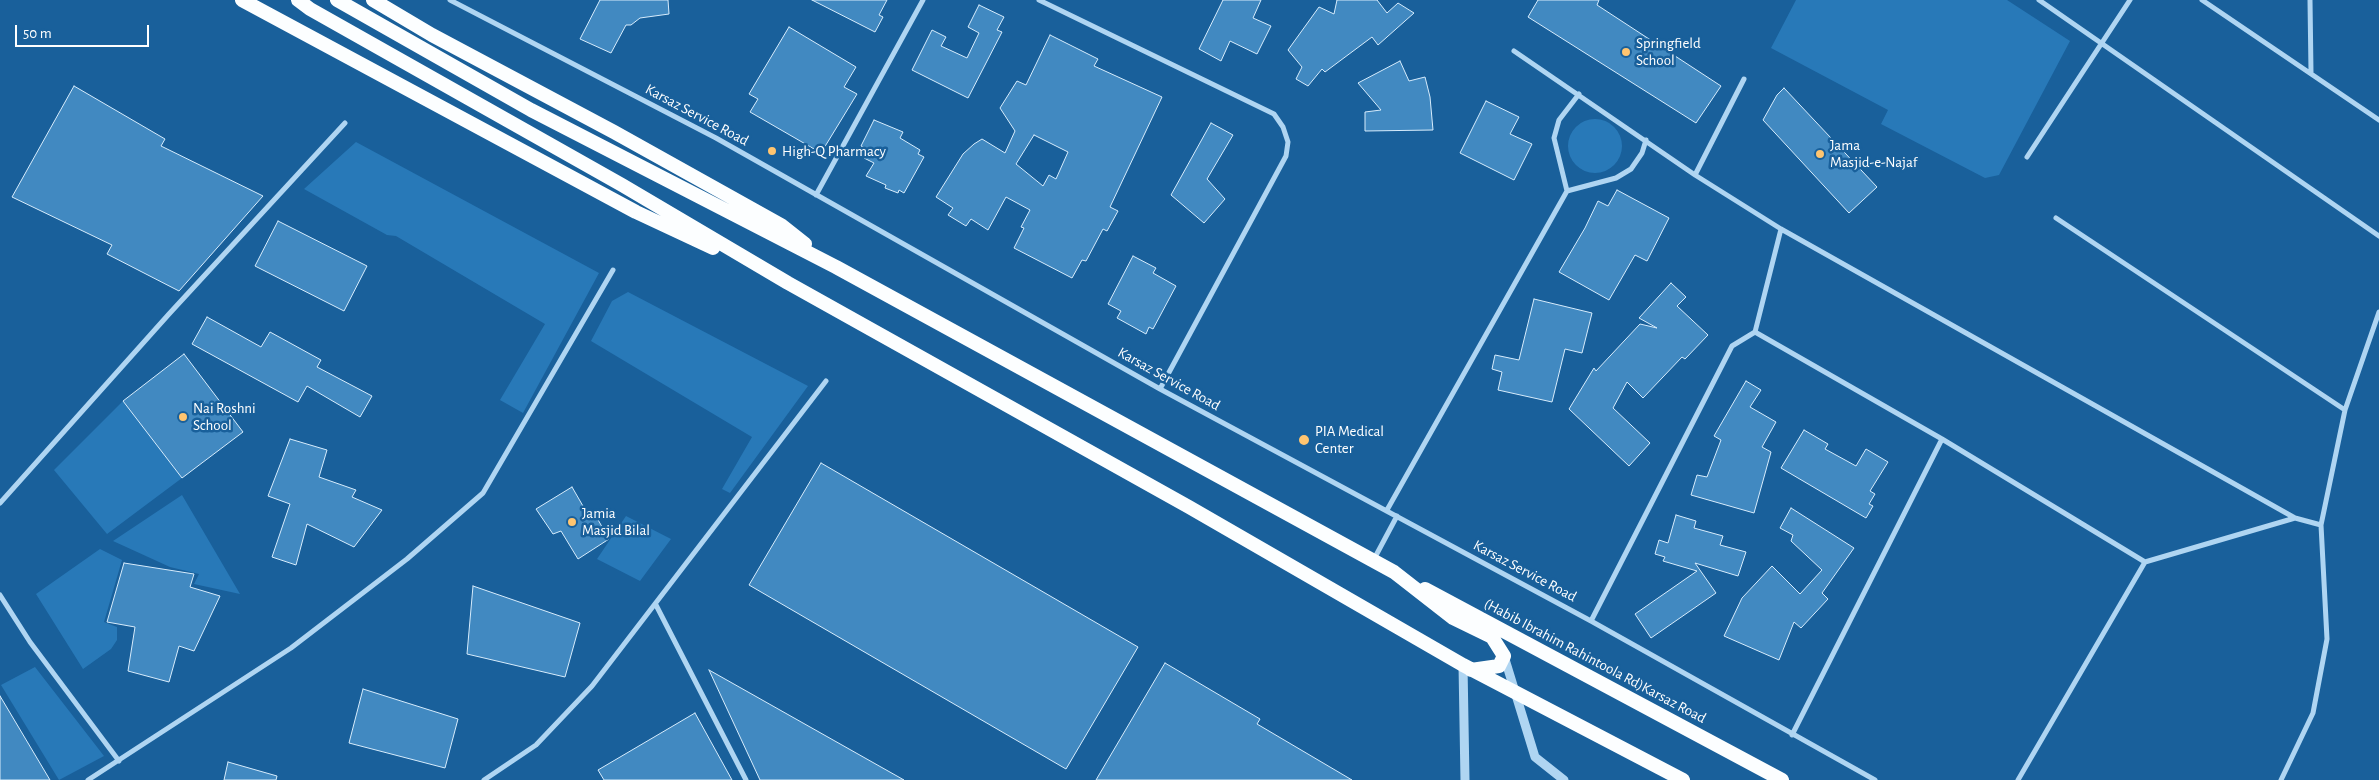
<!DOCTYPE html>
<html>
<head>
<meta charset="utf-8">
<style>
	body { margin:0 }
	#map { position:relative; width:2379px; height:780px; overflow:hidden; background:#19609b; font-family:"Alegreya Sans",sans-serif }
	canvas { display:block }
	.scale { position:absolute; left:15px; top:25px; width:134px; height:22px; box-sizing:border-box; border:2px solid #fff; border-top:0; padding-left:6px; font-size:15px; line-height:18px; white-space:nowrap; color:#fff; -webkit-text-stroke:4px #19609b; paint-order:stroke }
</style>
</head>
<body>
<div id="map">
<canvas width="2379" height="780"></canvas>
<div class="scale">50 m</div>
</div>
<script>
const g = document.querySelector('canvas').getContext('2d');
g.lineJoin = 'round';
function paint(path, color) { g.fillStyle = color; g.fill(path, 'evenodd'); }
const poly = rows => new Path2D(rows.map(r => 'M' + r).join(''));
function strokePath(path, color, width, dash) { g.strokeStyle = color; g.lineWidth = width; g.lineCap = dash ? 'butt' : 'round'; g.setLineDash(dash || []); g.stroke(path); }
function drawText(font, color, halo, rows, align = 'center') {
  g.font = font + ' "Alegreya Sans",sans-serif'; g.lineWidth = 5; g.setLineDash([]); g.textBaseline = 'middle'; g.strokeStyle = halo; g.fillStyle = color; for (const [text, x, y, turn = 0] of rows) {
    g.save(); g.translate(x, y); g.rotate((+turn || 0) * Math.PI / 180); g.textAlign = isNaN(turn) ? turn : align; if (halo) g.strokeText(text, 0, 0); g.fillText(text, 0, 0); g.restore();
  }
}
const green = poly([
	[1796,0,2007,0,2070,41,1999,175,1985,178,1881,124,1888,110,1771,48],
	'1568 146a27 27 0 1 1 54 0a27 27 0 1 1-54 0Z',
	[356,142,599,273,523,413,500,400,545,324,396,236,387,235,304,189],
	[628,292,808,386,730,493,722,489,752,437,591,341,612,301],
	[123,401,182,478,107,534,54,470],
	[182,495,240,594,194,584,199,574,170,567,113,541],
	[626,516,671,539,640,581,597,559],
	[100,549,122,560,104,622,117,627,117,640,111,649,83,669,36,594],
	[35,667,104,756,59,780,1,685]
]);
const building = poly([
	[600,0,668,0,669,14,640,18,631,25,626,25,611,53,580,39,600,0],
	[812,0,887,0,879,15,883,17,875,32,812,0],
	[1223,0,1261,0,1253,18,1271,26,1257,54,1230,41,1221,61,1199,49,1223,0],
	[1337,0,1377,0,1387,13,1398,3,1414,13,1378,45,1372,37,1325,72,1322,69,1308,86,1296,79,1302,67,1288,50,1319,7,1334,14,1337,0],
	[1538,0,1599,0,1597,5,1721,86,1696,123,1528,17,1538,0],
	[979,5,1004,17,997,30,1002,32,968,98,912,70,932,30,946,37,941,46,967,58,979,33,968,27,979,5],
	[789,27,856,67,844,87,857,94,821,153,750,112,758,99,749,94,789,27],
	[1050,35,1098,59,1094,66,1162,97,1110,207,1118,211,1107,231,1103,229,1086,261,1082,260,1072,278,1014,248,1024,228,1021,227,1030,210,1006,197,988,230,971,219,966,226,948,215,953,208,936,197,963,154,974,144,982,139,1005,153,1015,131,1000,108,1017,81,1026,85,1050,35],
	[1034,135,1068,152,1056,179,1049,175,1043,186,1016,164,1034,135],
	[1400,61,1409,81,1425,77,1430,97,1433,130,1365,131,1365,112,1381,110,1358,83,1400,61],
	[74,86,165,139,161,146,263,196,179,291,107,254,112,245,12,197,74,86],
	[1784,88,1877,187,1849,213,1763,120,1777,95,1784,88],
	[1486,101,1519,117,1510,134,1532,144,1514,180,1460,153,1486,101],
	[874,120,903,132,900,138,920,150,918,154,924,157,904,193,899,190,898,193,885,188,886,185,866,176,874,163,864,158,869,150,861,146,874,120],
	[1211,123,1233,135,1207,179,1225,199,1204,223,1171,195,1211,123],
	[1617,190,1669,218,1647,261,1635,255,1609,300,1559,272,1585,228,1598,201,1608,206,1617,190],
	[278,221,367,266,344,311,255,266,278,221],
	[1133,256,1156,268,1153,273,1176,286,1153,329,1149,327,1146,334,1117,318,1121,311,1108,304,1133,256],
	[1671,283,1686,297,1677,306,1708,335,1685,359,1682,357,1643,398,1627,382,1613,408,1650,443,1629,466,1569,409,1594,368,1596,371,1640,324,1657,328,1639,318,1671,283],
	[1534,299,1592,313,1582,353,1565,349,1552,402,1498,390,1502,372,1492,369,1495,355,1519,360,1534,299],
	[207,317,261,347,270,332,321,360,317,367,372,396,360,417,307,386,298,402,192,344,207,317],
	[184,354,243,432,182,478,123,401,184,354],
	[1746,381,1761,390,1750,407,1776,422,1762,447,1771,452,1754,513,1691,495,1697,475,1707,477,1721,440,1714,436,1746,381],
	[1804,430,1828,444,1825,449,1856,466,1866,449,1888,462,1870,491,1875,494,1869,504,1873,506,1866,518,1781,468,1804,430],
	[290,439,327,450,319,477,356,490,352,497,382,510,354,547,307,524,296,565,272,557,290,504,268,496,290,439],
	[821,463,1138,647,1066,769,749,585,821,463],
	[572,487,587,513,593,511,609,539,578,559,561,531,553,534,536,509,572,487],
	[1791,508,1854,548,1822,593,1828,599,1801,628,1794,622,1779,660,1724,636,1742,598,1772,566,1800,594,1822,570,1791,541,1793,535,1780,528,1791,508],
	[1676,515,1696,521,1694,528,1723,536,1720,545,1746,552,1738,576,1695,563,1716,593,1651,638,1635,614,1697,571,1663,561,1665,557,1655,554,1659,540,1668,543,1676,515],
	[124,563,194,574,190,587,220,596,194,651,179,646,169,682,128,671,135,627,107,622,124,563],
	[473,586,580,623,565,677,467,654,473,586],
	[1165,663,1260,719,1257,724,1352,780,1096,780,1165,663],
	[709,670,904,780,760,780,709,670],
	[363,689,458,719,445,768,349,743,363,689],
	[0,696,50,780,0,780,0,696],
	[695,713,732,780,604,780,598,770,695,713],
	[228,762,277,776,276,780,224,780,228,762]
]);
const minor = poly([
	[450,0,716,138,1160,389,1591,621,1875,780],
	[1039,0,1274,114,1283,127,1288,142,1286,156,1160,389],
	[2039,0,2379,236],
	[2202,0,2379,120],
	[2310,0,2311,72],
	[1514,51,1695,175,1781,229,2295,518,2321,525],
	[2027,157,2130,0],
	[1695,175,1744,79],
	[1567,191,1616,178,1631,169,1642,153,1646,140],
	[816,195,923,0],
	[2056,218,2345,410],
	[1781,229,1755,332,1942,439,2145,562,2295,518],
	[0,503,169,314,345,123],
	[1387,510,1567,191,1554,138,1559,120,1579,94],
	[1373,561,1397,516],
	[0,595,30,642,119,761],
	[656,605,746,780],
	[1591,621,1732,346,1755,332],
	[1792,735,1942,439],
	[88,780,291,648,407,559,483,493,613,270],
	[484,780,536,745,592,686,826,381],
	[2018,780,2145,562],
	[2281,780,2313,713,2327,639,2321,525,2345,410,2379,312]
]);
const tertiary = poly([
	[1504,656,1535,757,1564,780],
	[1463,665,1465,780]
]);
const trunk = poly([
	[242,0,636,212,713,248],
	[298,0,310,9,622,185,788,283,1189,507,1463,665,1683,780],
	[337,0,531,110,836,267,1394,572,1453,618,1492,637,1504,656,1499,666,1471,670],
	[373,0,432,35,614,132,781,225,805,244],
	[1425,589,1782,780]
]);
const markers = [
	[1626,52,5,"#ffc570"],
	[772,151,5,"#ffc570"],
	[1820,154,5,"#ffc570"],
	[183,417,5,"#ffc570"],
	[1304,440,6,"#ffc570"],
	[572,522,5,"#ffc570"]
];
const poiNames = [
	["Springfield",1636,43],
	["School",1636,60],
	["Jama",1830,145],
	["Masjid-e-Najaf",1830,162],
	["High-Q Pharmacy",782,151],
	["Nai Roshni",193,408],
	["School",193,425],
	["PIA Medical",1315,431],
	["Center",1315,448],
	["Jamia",582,513],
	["Masjid Bilal",582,530]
];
const streetNames = [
	["Karsaz Service Road",697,115,28],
	["Karsaz Service Road",1169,379,29],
	["Karsaz Service Road",1525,571,28],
	["(Habib Ibrahim Rahintoola Rd)Karsaz Road",1595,661,28]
];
paint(green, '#2879b8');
paint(building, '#4189c1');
strokePath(building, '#d7ecfc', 1);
strokePath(minor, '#afd5f2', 5);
strokePath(tertiary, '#afd5f2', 9);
strokePath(trunk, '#fcfeff', 14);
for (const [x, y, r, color] of markers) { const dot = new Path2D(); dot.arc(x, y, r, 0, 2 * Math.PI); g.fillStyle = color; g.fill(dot); strokePath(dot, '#19609b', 2); }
drawText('15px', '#fff', '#19609b', poiNames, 'left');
drawText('15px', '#fff', '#19609b', streetNames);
</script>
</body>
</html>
